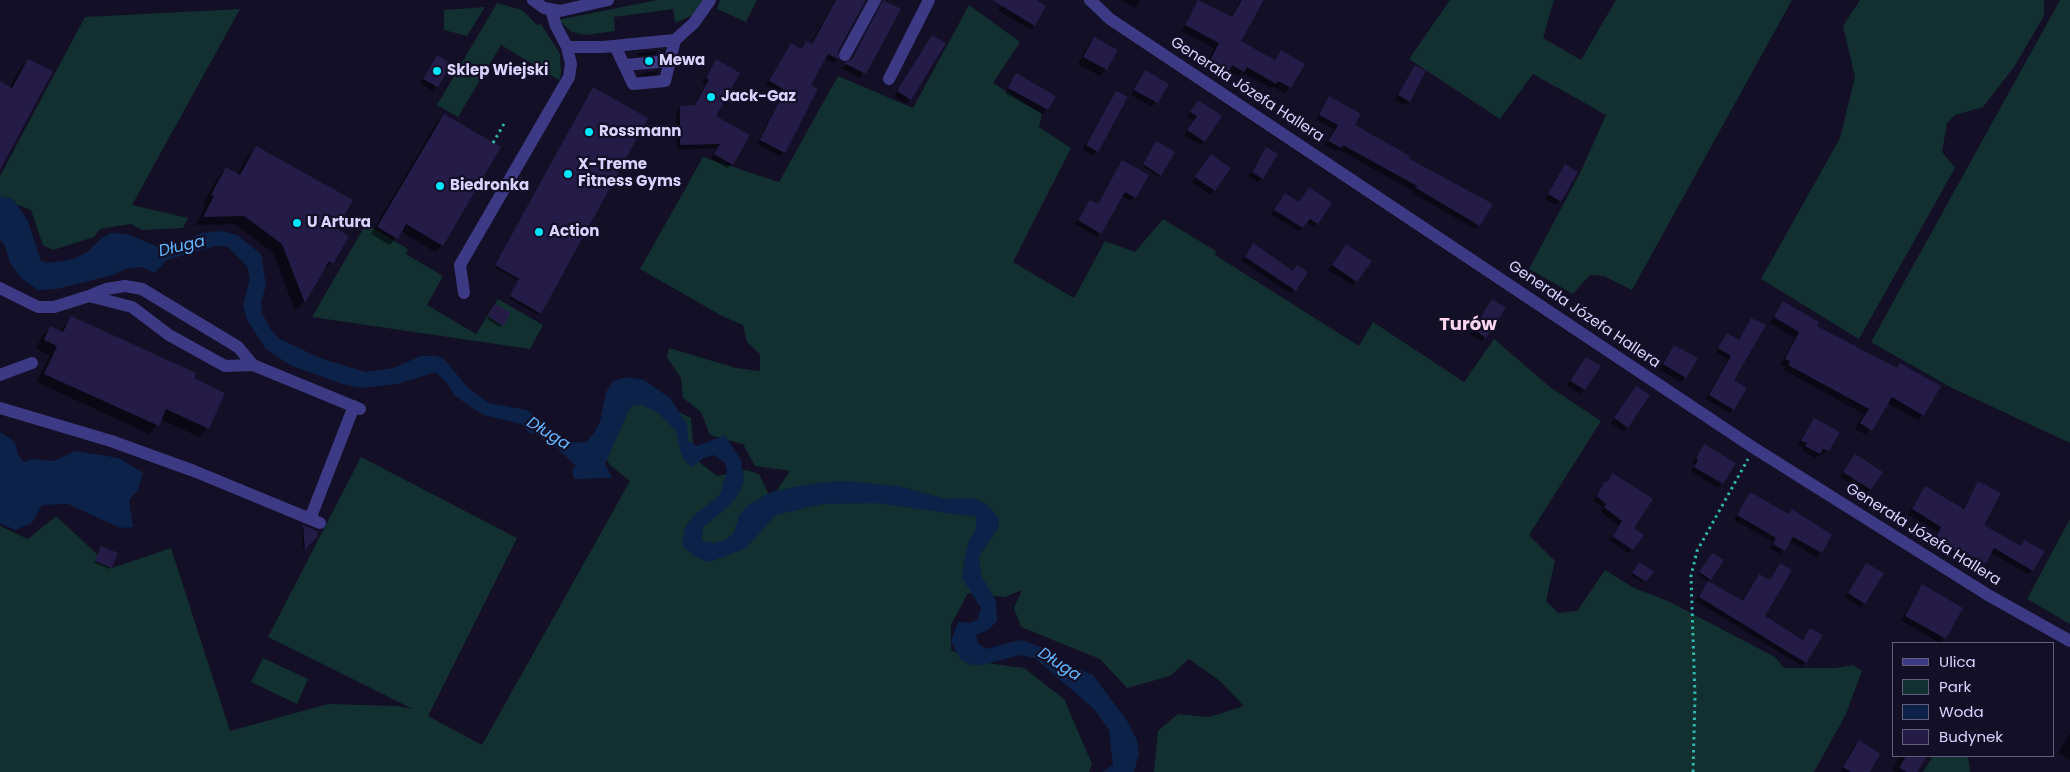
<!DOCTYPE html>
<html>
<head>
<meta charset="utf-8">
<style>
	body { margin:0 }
	#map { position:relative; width:2070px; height:772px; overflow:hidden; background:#130f26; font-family:Poppins,sans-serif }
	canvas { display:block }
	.legend { position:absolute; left:1892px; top:642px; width:162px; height:115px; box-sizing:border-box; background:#130f26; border:1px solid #625e7d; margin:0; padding:6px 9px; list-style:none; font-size:15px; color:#d9d4ff }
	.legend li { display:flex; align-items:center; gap:10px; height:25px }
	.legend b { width:25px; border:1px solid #625e7d }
</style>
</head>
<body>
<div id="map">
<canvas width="2070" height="772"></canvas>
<ul class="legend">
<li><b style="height:6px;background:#3d3a85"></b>Ulica</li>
<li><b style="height:14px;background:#12302f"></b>Park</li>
<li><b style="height:14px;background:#0c2248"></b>Woda</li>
<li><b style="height:14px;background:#241b47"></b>Budynek</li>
</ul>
</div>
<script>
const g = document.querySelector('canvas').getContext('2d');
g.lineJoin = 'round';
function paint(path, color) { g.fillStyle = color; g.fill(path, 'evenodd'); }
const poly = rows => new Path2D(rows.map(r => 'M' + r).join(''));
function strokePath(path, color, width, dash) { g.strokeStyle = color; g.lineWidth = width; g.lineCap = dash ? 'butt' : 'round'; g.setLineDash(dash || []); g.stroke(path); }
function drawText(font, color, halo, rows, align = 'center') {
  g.font = font + ' Poppins,sans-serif'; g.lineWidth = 4.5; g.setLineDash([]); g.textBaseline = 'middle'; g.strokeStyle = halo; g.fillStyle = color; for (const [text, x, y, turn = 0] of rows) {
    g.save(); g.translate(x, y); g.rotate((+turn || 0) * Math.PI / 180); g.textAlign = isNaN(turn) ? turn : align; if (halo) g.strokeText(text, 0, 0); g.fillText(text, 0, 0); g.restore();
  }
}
const green = poly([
	[657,0,703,0,693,15,675,23,673,9,614,17,615,31,586,35,572,32,558,20],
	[720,0,757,0,746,22,717,9],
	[1450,0,1554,0,1543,38,1581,60,1616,0,1792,0,1632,290,1604,276,1590,275,1573,294,1529,269,1581,171,1606,115,1533,74,1500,119,1409,59],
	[1860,0,2044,0,2044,16,2014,67,1983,107,1955,115,1947,123,1942,152,1955,168,1859,339,1761,279,1840,138,1855,77,1843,26],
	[2060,0,2070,0,2070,443,1952,388,1871,342],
	[497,3,522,10,537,25,541,24,560,54,561,75,559,80,501,45,458,117,437,105],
	[969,5,1020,42,993,83,1042,114,1039,127,1071,148,1013,262,1074,298,1105,241,1135,252,1163,219,1216,251,1215,255,1359,346,1373,322,1464,382,1494,339,1550,387,1601,421,1529,535,1555,561,1546,601,1558,613,1577,611,1605,570,1634,588,1668,601,1775,657,1784,668,1835,668,1853,665,1862,671,1846,714,1814,772,1154,772,1158,731,1178,714,1209,717,1244,706,1220,681,1189,659,1170,676,1127,688,1100,659,1021,627,1014,608,1022,590,1005,597,968,593,951,625,951,650,971,661,1024,668,1064,699,1092,764,1089,772,0,772,0,526,28,539,56,516,112,568,171,548,230,731,328,704,397,706,413,709,268,637,361,457,517,538,428,716,482,745,630,481,610,465,604,455,638,392,691,418,694,458,717,476,747,470,759,474,771,499,790,471,755,466,743,444,710,435,701,412,683,398,681,378,667,357,669,348,736,368,760,371,760,354,747,342,743,325,724,317,640,269,703,157,779,182,838,76,913,108],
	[485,7,467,36,444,30,444,10],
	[240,9,132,205,188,218,183,228,142,230,131,224,100,229,94,237,53,250,43,245,31,210,0,198,0,176,85,17],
	[366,224,408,249,406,254,443,276,427,305,476,334,498,299,543,325,530,349,312,317],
	[2070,519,2070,624,2027,599],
	[263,658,308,679,297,704,251,682],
	[1933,756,1968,756,1970,772,1923,772]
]);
const water = poly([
	[0,196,13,199,28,221,41,261,49,263,73,259,87,252,102,238,111,233,127,234,158,247,189,239,201,233,223,231,237,235,261,254,266,285,261,303,262,313,271,330,280,339,320,358,365,372,393,368,421,356,437,356,445,360,468,388,489,403,527,410,569,441,579,443,587,441,594,433,600,422,606,392,613,381,627,377,644,380,670,398,687,424,688,441,697,446,725,435,741,460,744,480,740,492,729,506,703,527,702,541,713,543,726,540,734,532,740,514,748,505,771,492,815,483,845,481,899,486,946,499,974,498,986,504,999,518,999,527,979,556,981,575,996,601,997,621,988,630,976,635,978,643,986,649,1019,640,1027,642,1041,647,1072,666,1093,675,1127,721,1137,740,1139,753,1134,772,1102,772,1113,765,1109,730,1094,709,1035,658,1020,655,982,665,971,665,960,659,951,641,958,622,970,623,977,620,981,608,962,578,964,560,969,540,976,529,976,517,876,503,823,504,776,515,745,549,709,562,694,556,682,545,685,528,692,517,720,495,727,470,725,463,714,455,703,458,693,467,687,463,681,454,676,431,658,413,642,405,633,405,628,412,605,464,612,478,574,479,572,471,576,466,557,448,536,434,529,433,521,424,484,415,471,407,454,395,447,383,436,372,397,384,361,388,342,384,290,365,266,349,247,320,243,306,250,278,247,266,228,247,215,246,167,260,154,273,142,267,126,269,113,275,57,289,38,290,21,278,10,263,5,245,0,240],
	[0,432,15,442,18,455,24,462,33,459,54,461,75,451,119,458,143,473,138,490,129,500,133,527,120,528,68,504,42,505,32,523,15,530,0,523]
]);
const shadow = poly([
	[835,0,866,0,837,51,838,60,834,63,824,58,809,86,784,152,780,156,757,144,782,95,766,85,791,44,801,50,807,43,810,45],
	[1005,0,1033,0,1034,25,1030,29,998,11],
	[1121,0,1141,0,1135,8],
	[1199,0,1231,18,1241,0,1265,0,1239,41,1274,61,1281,52,1303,64,1285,93,1273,86,1270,88,1242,72,1238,76,1228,71,1222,78,1205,68,1214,48,1181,31],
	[883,1,899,10,860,78,841,68,850,62],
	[933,36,910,99,906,104,894,96],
	[1094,38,1106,69,1100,76,1078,64,1088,45],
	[656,51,655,55,638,57,639,53],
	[437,56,450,64,433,91,420,83],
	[29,60,0,167,0,82,10,87,20,69],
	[716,61,715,116,732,164,727,168,711,159,717,148,677,149,676,111,680,107,693,107,706,84,702,82],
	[1415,67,1409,101,1404,105,1394,100],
	[658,71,655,75,640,76,642,73],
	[1146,72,1167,84,1152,107,1131,95],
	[1017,74,1047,109,1043,114,1005,93],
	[591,91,540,313,538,315,509,298,519,281,494,267],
	[1116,92,1097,151,1093,155,1083,149],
	[1330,98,1353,125,1407,159,1479,225,1475,229,1412,193,1413,191,1338,149,1336,151,1325,145,1334,129,1316,119],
	[1198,101,1204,141,1200,145,1184,135,1193,120,1187,116],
	[444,115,442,245,435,252,401,231,390,245,371,234,437,122],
	[1154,145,1160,175,1159,177,1142,166],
	[256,148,335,229,332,263,322,271,304,302,295,310,273,253,235,224,195,225,206,206,203,204,218,177,226,168,237,174,247,157],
	[1266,148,1262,178,1258,182,1248,176],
	[1211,156,1229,168,1210,195,1192,182],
	[1123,162,1135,197,1131,201,1122,196,1097,237,1075,224,1090,201,1097,205],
	[1565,166,1560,201,1556,205,1545,199],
	[1309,189,1317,223,1313,227,1306,222,1299,231,1271,214,1285,195,1298,203],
	[1250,249,1292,272,1307,272,1291,294,1242,261],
	[1342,250,1356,281,1352,285,1328,270],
	[1784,302,1815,326,1896,369,1900,364,1923,415,1918,420,1887,403,1866,435,1855,429,1864,414,1784,370,1785,367,1781,364,1795,338,1770,323],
	[1488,305,1485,337,1481,341,1470,334],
	[494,307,502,325,500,327,487,319],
	[71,318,192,379,208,428,199,437,161,419,149,434,37,382,50,355,36,349,42,336,50,328,60,332],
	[1752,319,1733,381,1733,409,1730,413,1706,399,1728,360,1716,352,1727,335,1738,341],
	[1674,346,1685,377,1681,382,1659,369],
	[1586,358,1584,389,1580,394,1567,385],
	[1632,392,1627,427,1623,431,1611,423],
	[1814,419,1838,432,1828,451,1815,458,1802,450,1803,448,1798,445],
	[1704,446,1722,483,1718,488,1691,471,1695,464,1692,463],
	[1855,455,1870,489,1866,494,1840,477],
	[1605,483,1632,529,1633,548,1613,535,1619,526,1601,512,1603,508,1593,501],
	[1979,483,1982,526,2020,547,2025,541,2032,570,2028,574,1990,552,1980,568,1954,553,1951,555,1931,544,1938,532,1908,514,1926,488,1962,510],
	[1750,493,1830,535,1821,552,1816,557,1789,541,1780,554,1770,548,1773,542,1734,520],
	[303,526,316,536,303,550,302,528],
	[1612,537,1631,550,1628,553,1610,540],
	[100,550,111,567,109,569,94,563],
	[1710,556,1720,564,1708,581,1698,574],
	[1780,564,1763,616,1802,640,1810,630,1805,662,1802,666,1696,601,1708,583,1742,602,1756,579,1759,576,1769,581],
	[1866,564,1864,603,1860,607,1845,597],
	[1637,565,1652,572,1643,583,1631,575],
	[1922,586,1962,608,1940,643,1901,620],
	[2070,733,2070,760,2058,753],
	[1859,742,1869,772,1840,772,1854,746],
	[1900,756,1925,756,1915,772,1896,772,1892,770]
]);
const building = poly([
	[836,0,866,0,838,51,839,60,828,54,811,85,818,89,785,153,760,140,785,90,769,81,791,43,802,49,806,41,812,44],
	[883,0,901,9,866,74,844,63,852,59],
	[992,0,1036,0,1046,6,1035,26],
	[1198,0,1232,17,1242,0,1264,0,1241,41,1275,60,1281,50,1305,64,1291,88,1278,81,1276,84,1247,67,1244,72,1232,65,1228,74,1209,63,1219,43,1185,25],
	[932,35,946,43,911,100,897,91],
	[1094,37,1118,50,1107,70,1083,57],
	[437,55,452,64,438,87,423,79],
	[28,59,53,71,0,170,0,81,12,88],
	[716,59,740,73,716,116,750,135,733,165,714,154,720,144,680,145,680,106,695,105,709,80,706,78],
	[1415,65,1426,71,1410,102,1398,95],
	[1145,70,1169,84,1158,103,1134,90],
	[1016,73,1056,96,1048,110,1008,88],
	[593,87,648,118,541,314,510,296,519,279,495,265],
	[1116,91,1128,97,1098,152,1086,145],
	[1329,96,1361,114,1355,125,1410,156,1408,158,1493,204,1480,226,1416,188,1417,186,1343,145,1342,148,1328,141,1338,125,1319,115],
	[1198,100,1222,116,1205,142,1187,130,1197,116,1190,112],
	[444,114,501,147,443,246,406,224,398,239,377,227],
	[1156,141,1175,152,1161,176,1143,164],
	[256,146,353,200,337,229,349,236,333,264,329,261,305,303,282,244,244,216,203,217,214,196,211,195,226,167,240,175],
	[1266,147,1278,154,1263,179,1252,172],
	[1211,154,1231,168,1215,191,1195,177],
	[1122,160,1149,175,1136,198,1125,192,1101,234,1078,220,1090,200,1098,204],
	[1565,164,1578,172,1561,202,1548,194],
	[1309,187,1332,203,1318,224,1310,219,1303,228,1274,210,1285,193,1299,202],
	[1253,243,1293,271,1297,265,1308,272,1296,291,1245,257],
	[1346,244,1372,261,1357,282,1332,265],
	[1492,299,1506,308,1486,338,1473,329],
	[1783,301,1819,322,1817,326,1897,368,1900,363,1941,386,1924,416,1892,397,1872,431,1860,423,1869,409,1788,365,1790,361,1785,359,1799,332,1774,317],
	[495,304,511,313,503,326,488,316],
	[71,316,196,373,194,378,225,393,209,429,166,409,159,426,44,374,57,346,44,340,50,326,63,332],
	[1751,318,1766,325,1734,380,1747,388,1734,410,1709,395,1731,356,1718,348,1727,333,1739,340],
	[1674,345,1698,358,1686,378,1663,364],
	[1586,357,1601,366,1585,390,1570,381],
	[1636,386,1650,395,1628,428,1614,418],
	[1814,418,1840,432,1829,451,1823,449,1820,454,1805,446,1807,443,1801,441],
	[1704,444,1736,463,1723,484,1694,467,1698,460,1696,458],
	[1855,454,1883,472,1871,490,1843,472],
	[1613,473,1653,499,1634,528,1644,535,1633,550,1613,536,1622,521,1604,507,1606,504,1597,496,1604,482,1607,482],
	[1978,481,2001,493,1984,525,2021,546,2024,540,2045,551,2033,571,1994,548,1986,564,1958,549,1956,552,1935,539,1941,527,1912,509,1925,486,1964,509],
	[1750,492,1789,514,1792,509,1832,535,1822,553,1793,537,1785,551,1773,544,1776,538,1737,515],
	[303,525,317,531,317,537,305,550],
	[101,546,118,553,112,568,95,561],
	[1712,553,1724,560,1711,580,1699,572],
	[1639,562,1654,572,1646,582,1632,573],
	[1780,563,1792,570,1765,616,1803,640,1810,628,1823,635,1806,663,1699,597,1708,581,1743,601,1759,574,1770,580],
	[1866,563,1884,573,1865,604,1848,593],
	[1922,584,1963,608,1946,639,1905,616],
	[1859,740,1880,754,1870,772,1851,772,1843,767],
	[1906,756,1927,756,1917,772,1907,772,1899,768]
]);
const path = poly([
	[493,143,505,122],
	[1693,772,1695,697,1691,576,1697,551,1748,459]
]);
const minor = poly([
	[533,0,544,8,560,11,608,0],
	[1090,0,1110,19,1754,448,1988,595,2070,641],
	[615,46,633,84,665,81,675,40,694,23,710,0],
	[567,47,603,47,675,40],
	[845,55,875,0],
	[624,65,670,61],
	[889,79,929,0],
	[0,288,38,307,54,307,89,296,132,307,169,335,225,366,253,365,360,409],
	[464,293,460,265,569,77,571,64,567,47,556,26,551,10],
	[89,296,106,289,125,286,142,289,238,347,253,365],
	[0,375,32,363],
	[0,408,111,441,194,471,320,523],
	[310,519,354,406]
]);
const markers = [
	[649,61,5,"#00e5ff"],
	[437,71,5,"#00e5ff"],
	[711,97,5,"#00e5ff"],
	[589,132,5,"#00e5ff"],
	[568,174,5,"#00e5ff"],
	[440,186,5,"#00e5ff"],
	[297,223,5,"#00e5ff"],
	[539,232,5,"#00e5ff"]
];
const poiNames = [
	["Mewa",659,61],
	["Sklep Wiejski",447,71],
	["Jack-Gaz",721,97],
	["Rossmann",599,132],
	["X-Treme",578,165],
	["Fitness Gyms",578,182],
	["Biedronka",450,186],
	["U Artura",307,223],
	["Action",549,232]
];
const streetNames = [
	["Generała Józefa Hallera",1247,90,33],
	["Generała Józefa Hallera",1584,315,34],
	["Generała Józefa Hallera",1923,535,32]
];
const waterNames = [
	["Długa",182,247,-13],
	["Długa",548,434,32],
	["Długa",1059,665,33]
];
const quarterNames = [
	["Turów",1468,325]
];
paint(green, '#12302f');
paint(water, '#0c2248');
paint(shadow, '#0007');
paint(building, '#241b47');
strokePath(path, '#2fb8b0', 3, [2.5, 4]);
strokePath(minor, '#3d3a85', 12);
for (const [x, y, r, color] of markers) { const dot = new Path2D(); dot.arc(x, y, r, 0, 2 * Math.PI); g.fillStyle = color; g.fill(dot); strokePath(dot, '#130f26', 2); }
drawText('bold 15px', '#d9d4ff', '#130f26', poiNames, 'left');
drawText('15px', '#d9d4ff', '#130f26', streetNames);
drawText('italic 16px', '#62b6ff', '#130f26', waterNames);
drawText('bold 18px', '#ffd6f0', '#130f26', quarterNames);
</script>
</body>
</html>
